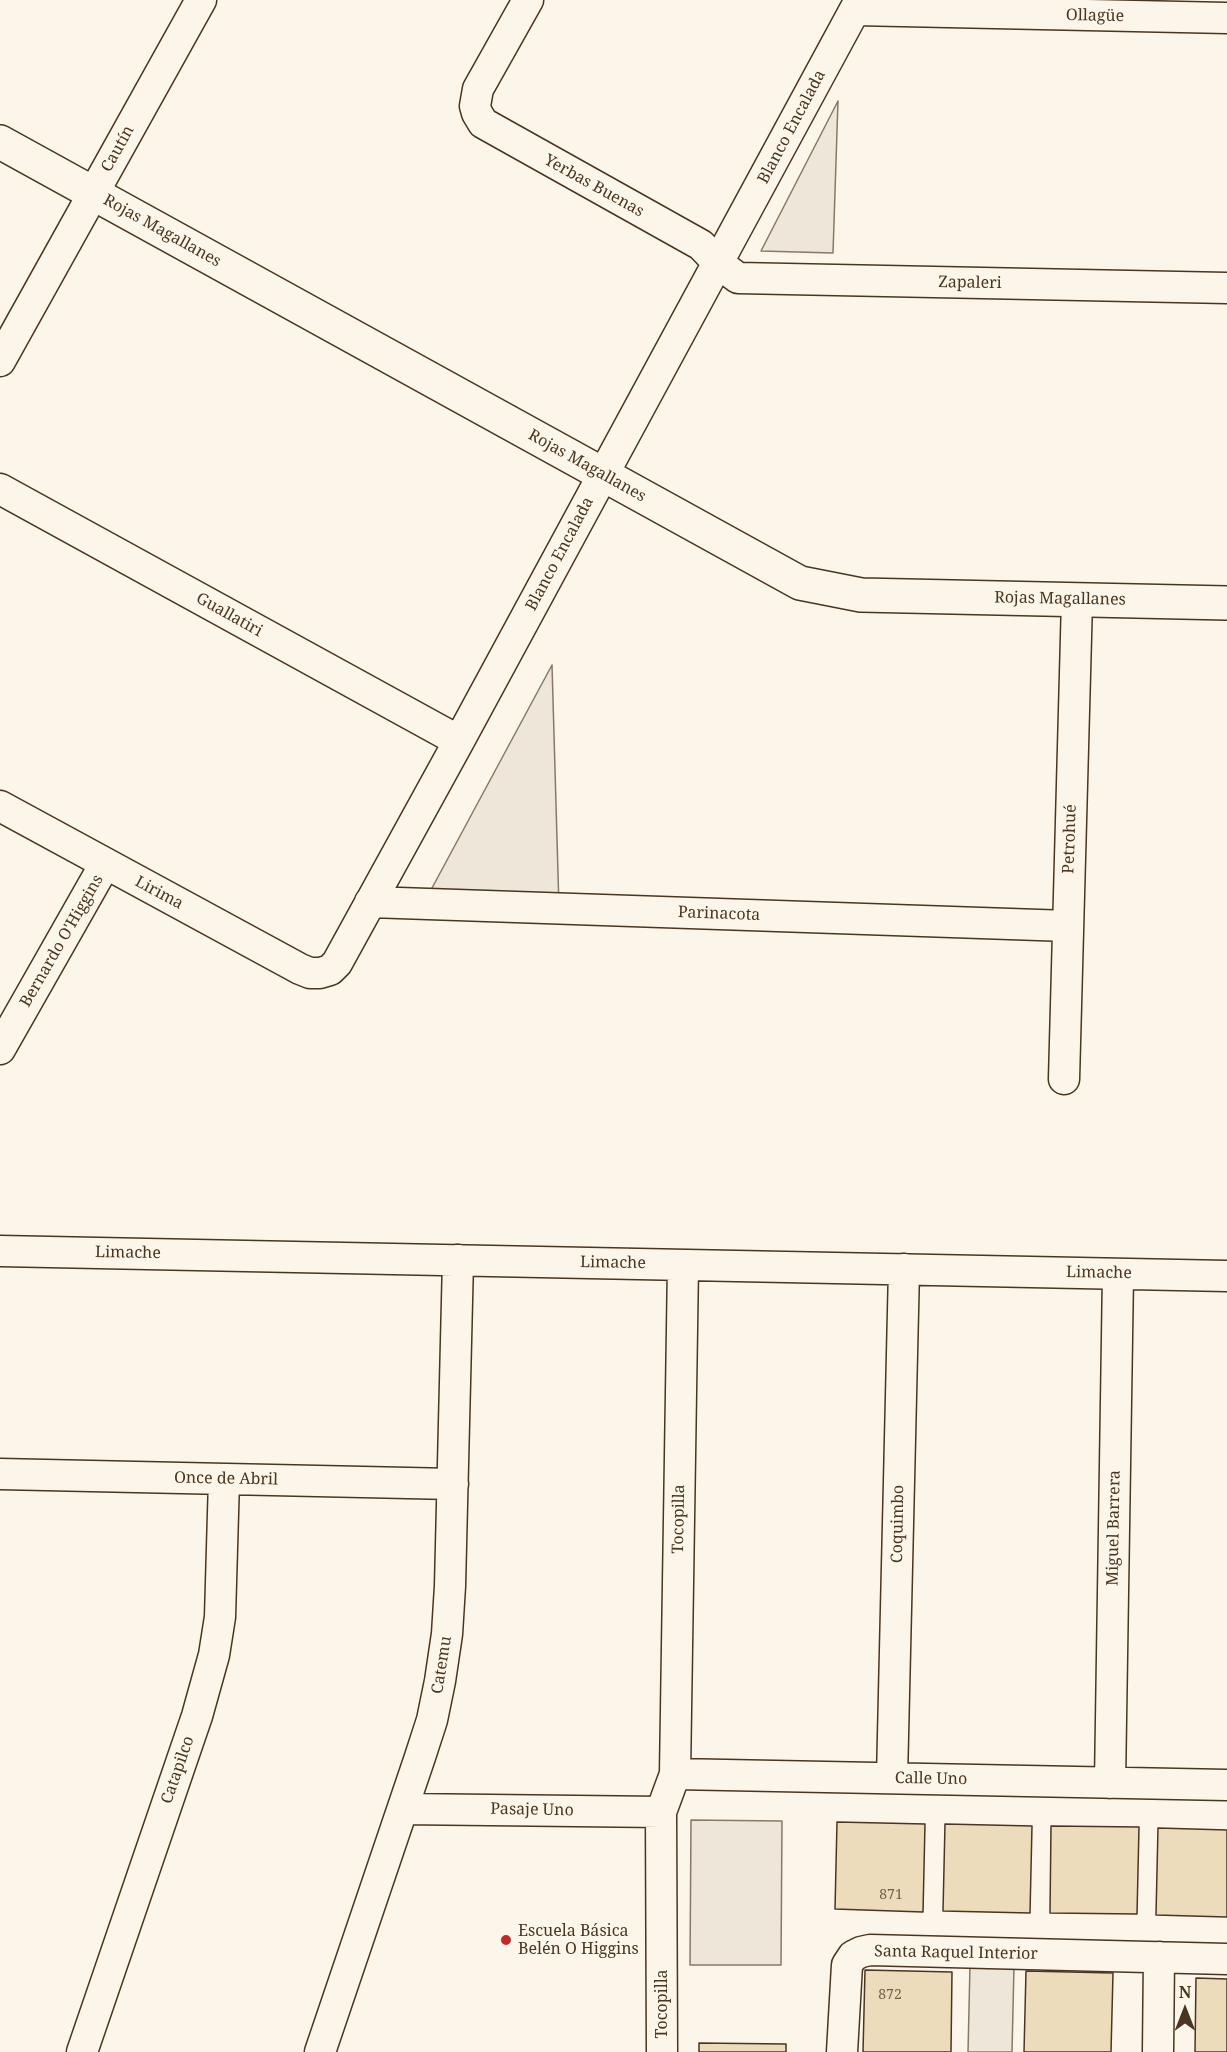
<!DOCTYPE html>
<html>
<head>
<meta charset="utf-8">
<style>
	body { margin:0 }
	#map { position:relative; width:1227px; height:2052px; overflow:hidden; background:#fbf6e9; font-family:"Noto Serif",serif }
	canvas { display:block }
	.north { position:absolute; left:1155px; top:1980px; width:60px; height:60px; -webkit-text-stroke:4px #fbf6e9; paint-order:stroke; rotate:0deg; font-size:16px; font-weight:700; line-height:24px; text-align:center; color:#4a3520 }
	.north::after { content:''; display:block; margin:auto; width:21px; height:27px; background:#4a3520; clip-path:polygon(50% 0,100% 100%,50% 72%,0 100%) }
</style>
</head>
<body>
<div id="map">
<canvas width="1227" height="2052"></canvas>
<div class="north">N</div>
</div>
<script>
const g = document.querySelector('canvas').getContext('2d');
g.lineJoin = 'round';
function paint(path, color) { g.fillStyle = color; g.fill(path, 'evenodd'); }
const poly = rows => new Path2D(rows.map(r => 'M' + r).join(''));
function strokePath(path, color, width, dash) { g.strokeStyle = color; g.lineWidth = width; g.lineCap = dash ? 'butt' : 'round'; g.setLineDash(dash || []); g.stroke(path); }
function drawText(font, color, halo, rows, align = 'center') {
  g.font = font + ' "Noto Serif",serif'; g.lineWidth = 4.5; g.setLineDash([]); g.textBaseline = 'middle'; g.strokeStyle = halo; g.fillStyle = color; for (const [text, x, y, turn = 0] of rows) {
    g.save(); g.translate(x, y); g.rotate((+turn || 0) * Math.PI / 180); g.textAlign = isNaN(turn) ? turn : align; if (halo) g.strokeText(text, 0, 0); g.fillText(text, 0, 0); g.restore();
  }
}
const green = poly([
	[838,101,833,253,761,251,838,101],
	[552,665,559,908,425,901,552,665],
	[691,1820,782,1821,781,1965,690,1965,691,1820],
	[970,1965,1014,1966,1012,2052,968,2052,970,1965]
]);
const building = poly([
	[837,1822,925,1824,923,1912,835,1909,837,1822],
	[945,1824,1032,1826,1030,1913,943,1911,945,1824],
	[1051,1826,1139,1827,1137,1914,1050,1913,1051,1826],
	[1158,1828,1227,1830,1227,1917,1156,1915,1158,1828],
	[865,1970,952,1972,951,2052,863,2052,865,1970],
	[1026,1971,1113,1973,1111,2052,1024,2052,1026,1971],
	[1196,1978,1227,1979,1227,2052,1195,2052,1196,1978],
	[699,2043,786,2044,786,2052,699,2052,699,2043]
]);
const minor = poly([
	[528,0,478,89,475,106,477,113,483,123,701,245,718,263,738,278,1227,288],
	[855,10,1227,18],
	[0,361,201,0],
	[0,489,459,741],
	[0,806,300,969,310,973,320,973,330,970,337,963,459,741,860,0],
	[370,902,1068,926],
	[0,1049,105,864],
	[1064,1079,1077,600],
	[0,1251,1227,1276],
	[0,1474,453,1484],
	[675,1774,1227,1785],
	[892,1778,904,1269],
	[1110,1783,1118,1274],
	[403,1809,661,1812],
	[82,2052,197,1716,214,1655,220,1617,224,1479],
	[320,2052,420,1757,432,1720,440,1681,447,1634,450,1586,458,1260],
	[662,2052,661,1812,675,1774,683,1265],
	[842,2052,847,1965,853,1956,861,1952,870,1950,1227,1959],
	[1158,2052,1159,1957]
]);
const tertiary = poly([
	[0,142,800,583,861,595,1227,603]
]);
const markers = [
	[506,1940,6,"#c62828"]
];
const numberNames = [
	["871",891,1895],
	["872",890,1995]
];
const streetNames = [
	["Ollagüe",1095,16,1],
	["Blanco Encalada",792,127,-62],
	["Cautín",118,149,-61],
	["Yerbas Buenas",594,186,29],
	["Rojas Magallanes",162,231,29],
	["Zapaleri",970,283,1],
	["Rojas Magallanes",587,466,29],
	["Blanco Encalada",560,554,-62],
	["Rojas Magallanes",1060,599,1],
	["Guallatiri",229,615,29],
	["Petrohué",1070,839,-88],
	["Lirima",159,893,28],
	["Parinacota",719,914,2],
	["Bernardo O'Higgins",62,941,-60],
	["Limache",128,1253,1],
	["Limache",613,1263,1],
	["Limache",1099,1273,1],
	["Once de Abril",226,1479,1],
	["Tocopilla",679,1519,-89],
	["Coquimbo",898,1524,-89],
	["Miguel Barrera",1114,1528,-89],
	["Catemu",442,1665,-81],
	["Catapilco",178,1770,-71],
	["Calle Uno",931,1779,1],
	["Pasaje Uno",532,1810,1],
	["Santa Raquel Interior",956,1953,1],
	["Tocopilla",662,2004,-90]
];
const poiNames = [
	["Escuela Básica",518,1931],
	["Belén O Higgins",518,1949]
];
paint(green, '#ede6d9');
strokePath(green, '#887966', 1.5);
paint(building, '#ecdcbc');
strokePath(building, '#4a3520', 1.5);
strokePath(minor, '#4a3520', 33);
strokePath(tertiary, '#4a3520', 36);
strokePath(minor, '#fbf6e9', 30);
strokePath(tertiary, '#fbf6e9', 33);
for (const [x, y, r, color] of markers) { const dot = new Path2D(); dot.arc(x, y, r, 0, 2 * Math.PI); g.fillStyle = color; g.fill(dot); strokePath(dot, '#fbf6e9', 2); }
drawText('14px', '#725f47', null, numberNames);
drawText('16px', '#4a3520', '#fbf6e9', streetNames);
drawText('16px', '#4a3520', '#fbf6e9', poiNames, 'left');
</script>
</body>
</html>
